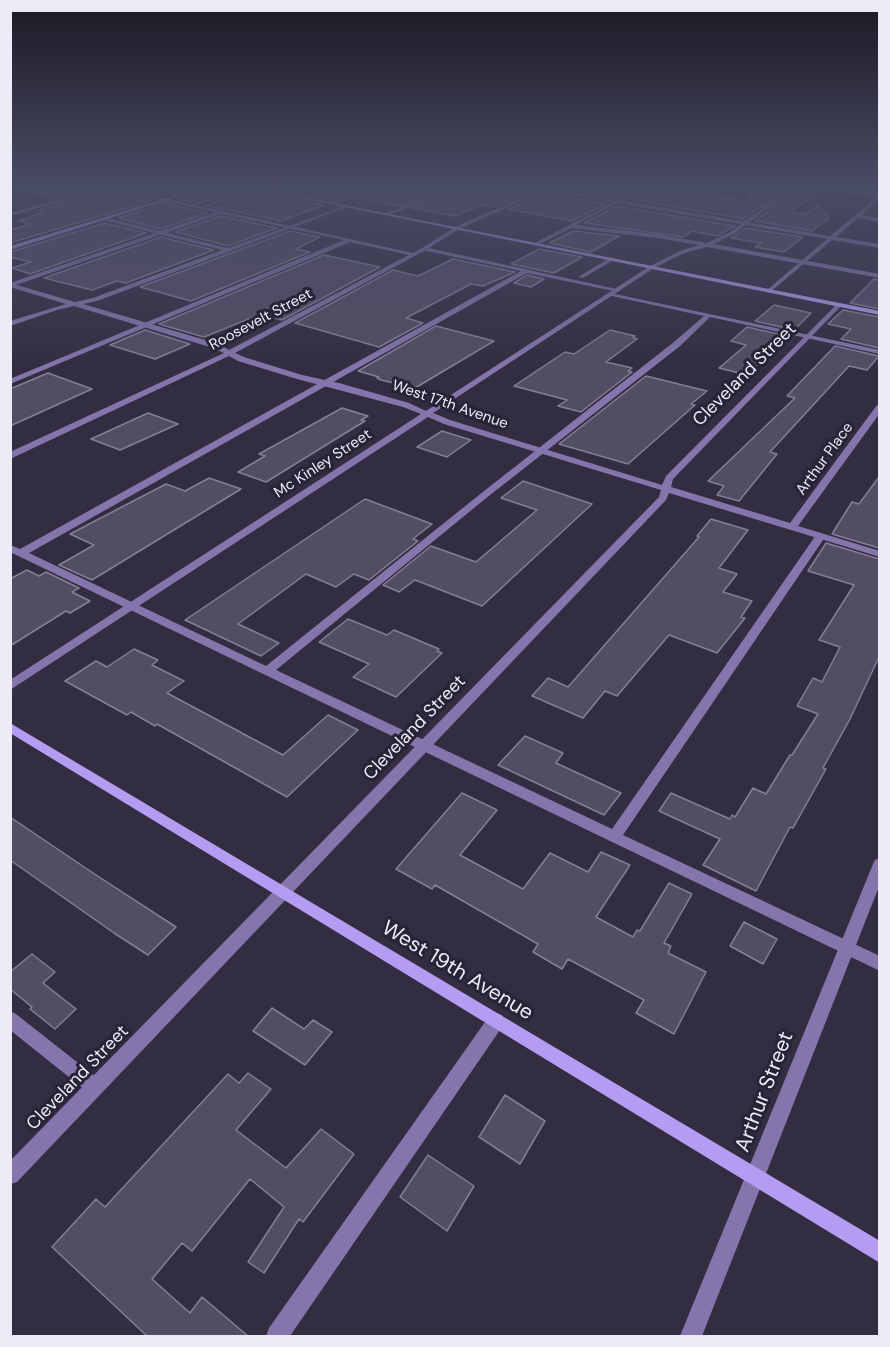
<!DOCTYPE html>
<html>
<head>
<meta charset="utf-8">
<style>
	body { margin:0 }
	#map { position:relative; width:890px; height:1347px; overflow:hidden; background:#322d41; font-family:"DM Sans",sans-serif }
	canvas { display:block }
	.frame { position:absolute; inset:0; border:12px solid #eeebf9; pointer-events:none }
</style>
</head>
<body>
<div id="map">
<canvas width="890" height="1347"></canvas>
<div class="frame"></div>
</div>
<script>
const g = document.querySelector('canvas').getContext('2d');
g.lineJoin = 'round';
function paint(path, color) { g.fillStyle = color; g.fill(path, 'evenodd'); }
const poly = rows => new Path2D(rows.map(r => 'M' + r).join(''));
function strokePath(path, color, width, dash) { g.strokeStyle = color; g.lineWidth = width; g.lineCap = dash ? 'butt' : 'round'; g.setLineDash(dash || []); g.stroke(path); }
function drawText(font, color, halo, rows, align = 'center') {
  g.font = font + ' "DM Sans",sans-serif'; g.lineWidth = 6; g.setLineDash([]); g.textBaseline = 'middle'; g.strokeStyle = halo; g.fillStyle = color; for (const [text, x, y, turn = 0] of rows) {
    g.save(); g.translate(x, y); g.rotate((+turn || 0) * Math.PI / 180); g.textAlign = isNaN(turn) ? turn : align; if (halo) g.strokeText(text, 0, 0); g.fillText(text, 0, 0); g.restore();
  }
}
const building = poly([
	[36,185,93,185,94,187,55,198,35,193,36,185],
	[112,185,203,185,165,196,112,185],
	[217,185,234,185,236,187,190,202,178,199,216,187,217,185],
	[325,185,373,185,330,200,298,194,325,185],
	[385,185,427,185,445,188,399,206,357,197,385,185],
	[468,185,545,185,495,207,483,205,455,216,411,208,468,185],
	[557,185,642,185,617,197,556,187,557,185],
	[750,185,787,185,789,187,820,191,791,212,805,214,819,205,829,218,812,231,755,221,776,205,773,198,744,219,629,199,653,186,748,201,750,185],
	[107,191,151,201,10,243,10,230,31,224,18,221,45,212,39,210,107,191],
	[247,191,287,198,325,205,281,221,206,205,247,191],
	[545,193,606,204,572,221,509,209,545,193],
	[164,203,207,213,160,229,118,218,164,203],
	[617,206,735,226,717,236,692,231,684,237,584,223,617,206],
	[221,216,277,228,228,246,175,232,221,216],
	[104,223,146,233,30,274,12,268,31,262,10,257,10,252,104,223],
	[746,228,803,237,784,252,755,247,761,243,731,238,746,228],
	[290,231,320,237,296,249,310,252,191,301,140,287,290,231],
	[574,231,619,236,591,252,549,243,574,231],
	[161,237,214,250,126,283,117,281,92,290,44,278,161,237],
	[539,249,582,257,554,273,511,264,539,249],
	[324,255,380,267,282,320,261,314,204,337,159,324,324,255],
	[453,259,515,272,483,286,471,284,406,318,423,323,379,347,295,323,393,270,418,276,453,259],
	[527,275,544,279,531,287,514,283,527,275],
	[874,279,879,280,879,309,850,303,874,279],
	[774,305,811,313,794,330,755,321,774,305],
	[843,310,879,317,879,348,841,339,851,329,828,324,843,310],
	[436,326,494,341,415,388,381,380,377,378,379,377,358,371,436,326],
	[747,327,787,336,747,375,719,368,746,345,731,341,747,327],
	[145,330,190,344,155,359,110,345,145,330],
	[610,330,635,336,633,338,637,339,606,362,632,368,628,371,632,372,581,412,558,406,567,400,514,386,565,352,574,354,610,330],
	[835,346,879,356,867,370,849,366,770,452,777,454,739,501,717,495,724,486,708,481,795,398,787,396,835,346],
	[48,373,92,389,10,426,10,389,48,373],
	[646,376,707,391,691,404,695,405,628,464,559,444,646,376],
	[342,408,368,416,361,420,365,421,266,482,238,472,265,456,259,454,342,408],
	[148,413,178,424,120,450,91,439,148,413],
	[442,431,471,440,447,457,417,447,442,431],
	[879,477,879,548,832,534,852,502,859,504,879,477],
	[209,478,241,489,92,580,59,565,94,545,70,534,166,484,185,491,209,478],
	[523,481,592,504,482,606,415,580,399,592,383,585,431,546,476,562,537,510,501,498,523,481],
	[365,499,432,524,413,539,418,541,369,580,354,574,336,587,306,574,238,624,279,643,261,656,185,620,365,499],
	[711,519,748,530,719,568,737,574,723,592,752,601,741,617,745,618,717,653,669,635,617,696,605,691,583,718,532,696,548,678,568,687,699,537,697,536,711,519],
	[826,543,879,559,879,657,850,719,823,768,826,769,793,828,790,827,756,891,703,865,720,839,659,811,671,793,730,819,732,815,735,817,753,788,766,794,790,755,792,755,818,714,797,706,813,678,822,682,840,647,819,640,854,585,808,571,826,543],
	[27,570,39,576,46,572,79,588,72,592,90,601,70,613,66,611,10,646,10,579,27,570],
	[348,619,387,635,394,630,439,649,437,651,442,653,396,697,353,677,369,664,319,642,348,619],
	[134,649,158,660,152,665,184,681,167,693,283,755,328,715,358,730,287,797,157,724,155,726,131,712,127,715,65,681,96,661,107,667,134,649],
	[525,736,563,753,556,763,621,793,604,815,498,765,525,736],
	[462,793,497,810,460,855,523,889,550,853,588,872,601,852,630,865,596,917,633,937,637,930,640,931,669,883,692,894,664,943,671,946,668,953,706,972,674,1034,636,1013,644,1000,568,959,562,969,533,952,538,944,435,885,432,889,396,869,462,793],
	[10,817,96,875,176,927,148,955,114,933,10,860,10,817],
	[744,922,777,939,763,964,730,946,744,922],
	[32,954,55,972,43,983,76,1009,55,1029,30,1009,32,1007,10,989,10,972,32,954],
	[272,1008,304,1029,313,1020,332,1032,305,1065,253,1031,272,1008],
	[248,1073,271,1089,236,1130,286,1168,321,1129,354,1154,303,1222,299,1219,264,1273,248,1262,284,1207,250,1179,192,1251,182,1243,152,1279,190,1313,202,1297,248,1336,147,1336,52,1247,96,1199,105,1207,228,1074,239,1083,248,1073],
	[505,1095,545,1121,520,1164,479,1137,505,1095],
	[428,1155,474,1186,447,1231,400,1197,428,1155]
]);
const lane = poly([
	[95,185,108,186,190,204,248,186,250,188,197,205,417,254,414,256,350,242,10,384,10,379,344,240,221,214,10,287,10,283,215,212,107,189,10,216,10,213,101,187,95,185],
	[307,185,312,185,285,195,280,194,307,185],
	[458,185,463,185,389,215,384,214,458,185],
	[646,185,651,185,576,225,657,234,706,243,730,232,773,200,775,203,734,234,714,244,880,274,880,278,707,247,684,253,652,269,650,266,680,251,699,245,657,238,571,228,538,245,533,244,646,185],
	[789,185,799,185,879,194,880,197,789,185],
	[856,214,880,218,880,222,854,217,856,214],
	[424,247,621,290,618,292,527,273,29,553,266,666,479,495,674,342,704,316,612,296,610,295,610,293,880,350,880,354,710,317,680,346,485,499,276,670,612,829,816,535,824,535,825,537,623,835,880,956,880,971,10,552,10,545,20,549,521,271,422,250,424,247],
	[610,258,615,259,583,278,578,277,610,258],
	[10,1011,16,1014,101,1081,104,1087,101,1093,95,1096,89,1093,10,1030,10,1011],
	[496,1013,502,1015,505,1021,502,1027,290,1336,266,1336,269,1328,490,1015,496,1013]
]);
const street = poly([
	[19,185,26,185,10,189,10,186,19,185],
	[378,185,383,185,333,204,328,203,378,185],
	[550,185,555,185,549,188,830,236,880,195,880,199,836,237,880,244,880,248,832,240,769,293,767,292,767,290,827,239,545,191,459,229,426,250,235,353,244,357,302,375,339,383,409,403,426,411,650,266,654,266,654,268,433,413,450,420,662,485,666,476,837,304,841,304,841,306,673,479,671,487,790,523,877,405,880,405,880,413,798,526,880,551,880,557,669,493,666,500,17,1182,10,1184,10,1161,659,497,661,490,444,424,428,417,10,690,10,680,421,414,403,407,297,379,238,361,229,356,10,459,10,452,224,353,213,348,74,306,57,310,10,326,10,321,66,304,10,287,10,283,75,302,93,298,222,250,102,220,104,217,228,248,347,205,347,207,231,251,97,301,83,304,219,344,229,350,422,248,455,227,550,185],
	[880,858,880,884,702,1336,680,1336,873,864,875,860,880,858]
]);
const secondary = poly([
	[209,185,215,185,10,250,10,246,209,185],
	[236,185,243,185,880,311,880,315,236,185],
	[10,723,880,1241,880,1263,10,733,10,723]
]);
const farStreetnames = [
	["Roosevelt Street",261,320,-28],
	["West 17th Avenue",450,405,19],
	["Arthur Place",825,459,-54],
	["Mc Kinley Street",323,464,-33]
];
const streetNames = [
	["Cleveland Street",745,375,-45],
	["Cleveland Street",415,728,-46],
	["Cleveland Street",78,1078,-46]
];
const nearStreetnames = [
	["West 19th Avenue",457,971,31],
	["Arthur Street",765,1092,-69]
];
paint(building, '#534d64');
strokePath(building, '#847e97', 1.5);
paint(lane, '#8476ac');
paint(street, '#8476ac');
paint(secondary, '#b39cf2');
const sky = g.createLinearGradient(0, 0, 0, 373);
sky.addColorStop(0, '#1c1924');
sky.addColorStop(0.5, '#494c65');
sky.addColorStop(1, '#494c6500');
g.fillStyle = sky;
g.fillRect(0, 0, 890, 373);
drawText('15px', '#eeebf9', '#282337', farStreetnames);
drawText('18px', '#eeebf9', '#282337', streetNames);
drawText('21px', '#eeebf9', '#282337', nearStreetnames);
</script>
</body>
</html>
